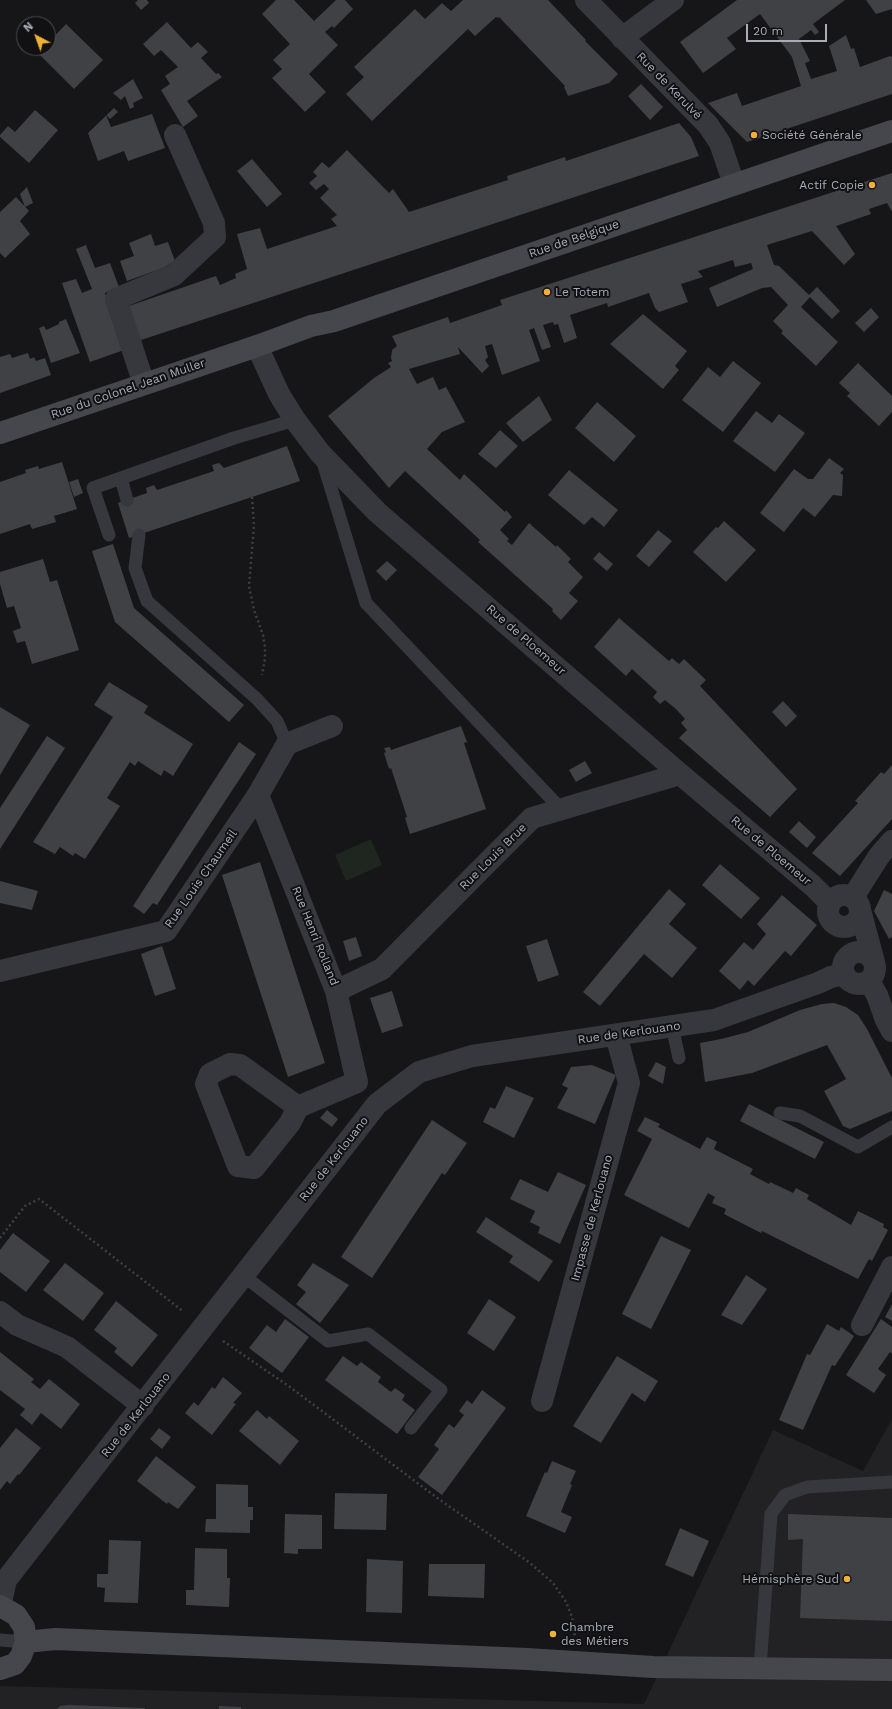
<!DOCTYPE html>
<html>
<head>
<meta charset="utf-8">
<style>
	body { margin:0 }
	#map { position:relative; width:892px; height:1709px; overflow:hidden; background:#161618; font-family:"Work Sans",sans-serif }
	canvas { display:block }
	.north { position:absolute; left:16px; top:16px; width:40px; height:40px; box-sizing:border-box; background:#111113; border:1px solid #4d4f55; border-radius:50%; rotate:319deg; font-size:11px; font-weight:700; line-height:16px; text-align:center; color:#a8adb8 }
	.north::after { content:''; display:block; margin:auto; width:14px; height:18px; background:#f2b134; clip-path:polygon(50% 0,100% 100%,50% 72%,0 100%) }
	.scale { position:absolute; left:746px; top:24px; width:81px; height:18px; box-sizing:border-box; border:2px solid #a8adb8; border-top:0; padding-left:5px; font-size:12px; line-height:14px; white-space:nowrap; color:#a8adb8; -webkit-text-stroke:3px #111113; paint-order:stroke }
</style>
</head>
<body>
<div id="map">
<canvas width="892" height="1709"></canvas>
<div class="north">N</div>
<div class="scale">20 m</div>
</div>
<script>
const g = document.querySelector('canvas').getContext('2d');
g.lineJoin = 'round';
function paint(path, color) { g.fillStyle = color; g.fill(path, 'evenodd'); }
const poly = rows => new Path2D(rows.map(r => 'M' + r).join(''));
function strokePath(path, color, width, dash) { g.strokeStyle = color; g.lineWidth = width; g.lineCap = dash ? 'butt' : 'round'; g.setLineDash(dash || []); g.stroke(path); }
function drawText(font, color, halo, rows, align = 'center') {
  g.font = font + ' "Work Sans",sans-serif'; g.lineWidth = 4; g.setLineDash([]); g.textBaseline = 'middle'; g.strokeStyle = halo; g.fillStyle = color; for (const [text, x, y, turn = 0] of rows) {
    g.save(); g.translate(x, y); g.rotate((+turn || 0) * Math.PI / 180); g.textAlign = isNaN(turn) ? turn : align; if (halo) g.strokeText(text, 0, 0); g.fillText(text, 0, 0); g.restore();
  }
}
const built = poly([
	[892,1419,892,1709,0,1709,0,1686,644,1704,773,1430,863,1471]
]);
const green = poly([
	[371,839,382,865,346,881,335,855]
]);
const building = poly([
	[138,0,147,0,149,3,141,10,135,3],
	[276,0,294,0,314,21,336,0,345,0,353,9,334,28,332,26,325,32,338,45,309,74,326,92,305,112,272,78,282,69,273,60,290,44,262,14],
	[463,0,548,0,586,40,585,41,618,74,609,83,568,96,564,87,565,86,499,17,498,18,496,17,475,36,468,29,372,121,346,94,364,77,354,67,415,9,425,19,442,3,451,11],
	[737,0,845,0,813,24,819,32,815,35,811,30,799,39,810,61,805,63,811,79,837,71,829,46,846,35,851,49,854,48,860,67,890,56,892,57,892,94,747,142,708,103,737,93,742,106,801,86,792,57,760,14,727,38,736,49,703,73,680,42],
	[866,0,892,0,892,9,876,14],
	[167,22,191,48,198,42,208,52,201,58,216,74,218,73,222,77,187,101,198,116,183,127,161,90,170,84,165,76,178,67,161,50,154,56,143,44],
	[66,24,103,60,74,89,38,53,43,48,48,48,48,43],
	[133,79,143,98,133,103,134,107,130,109,125,96,121,100,113,93],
	[641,84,663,107,650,120,628,96],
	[114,108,118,112,110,119,106,115,111,127,152,114,165,148,128,161,124,151,98,161,88,133],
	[35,110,58,130,29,163,0,137,0,135,8,126,15,132],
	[679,123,691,137,699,156,138,341,126,307,216,276,220,285,236,278,235,274,247,269,237,234,260,228,267,249,337,226,331,219,337,215,320,198,329,189,324,184,316,190,309,183,317,176,313,172,322,162,329,168,347,150,389,193,393,189,409,212,508,180,507,176,565,157,566,161],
	[252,159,282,194,267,207,237,171],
	[892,173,892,212,887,203,869,209,871,214,836,226,855,254,844,265,812,231,767,245,774,265,779,266,809,295,817,287,840,311,832,319,810,297,801,307,838,342,816,366,781,333,783,331,773,321,788,305,771,287,762,288,717,307,709,288,753,269,751,263,735,267,733,260,698,271,703,277,681,284,688,302,659,312,655,308,649,293,608,307,607,303,570,315,577,338,564,343,558,324,554,325,553,322,543,325,551,347,542,350,534,328,529,330,540,361,502,375,492,344,485,346,488,357,485,360,489,366,482,373,458,347,460,354,409,369,417,384,433,377,439,390,446,387,465,422,442,432,427,449,460,480,464,474,505,512,506,510,512,517,500,530,509,539,507,541,512,545,529,523,556,547,557,545,571,559,568,562,583,577,569,593,578,601,561,620,552,611,553,609,478,542,480,540,405,471,389,488,328,416,374,378,391,367,388,363,392,361,391,358,392,350,397,346,392,336,448,317,450,323,502,305,500,300],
	[27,187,33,203,25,207,20,194],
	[16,197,29,211,20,221,30,234,5,258,0,253,0,212],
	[151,234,155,246,168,242,175,261,163,268,127,281,120,261,134,256,129,243],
	[86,245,95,268,110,263,119,287,105,293,124,350,90,362,62,283,76,279,82,293,92,289,76,249],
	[871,308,879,317,864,332,855,323],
	[643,314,687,351,675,366,679,370,663,389,610,344],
	[66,319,80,353,51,363,39,328,44,326,46,330,59,324,59,322],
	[28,353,30,359,34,357,36,361,45,358,51,375,0,393,0,357,10,354,12,358],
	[733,361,761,383,723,432,682,400,708,367,720,377],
	[858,363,892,396,892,412,879,426,847,396,850,393,839,383],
	[539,396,552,420,523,442,506,423],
	[597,402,636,436,614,462,575,428],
	[756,411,772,423,779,414,805,433,775,472,733,441],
	[500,430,518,446,496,468,478,454],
	[287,446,300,481,129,538,118,503,147,493,146,488,154,485,157,490,214,471,212,465,219,463,224,468],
	[829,458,844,469,840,473,843,475,842,496,833,495,815,517,803,508,784,532,760,513,794,469,808,479,813,479],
	[62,462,77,509,54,516,56,522,32,529,30,524,0,534,0,482,26,473,25,470,38,466,39,469],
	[569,470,618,510,604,527,592,517,584,525,548,495],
	[78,479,83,493,74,497,69,482],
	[724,521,756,550,726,582,693,552,716,527,718,528],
	[658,530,672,541,649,567,636,556],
	[113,544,134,608,244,705,229,722,115,622,92,551],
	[599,552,613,564,607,571,593,559],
	[43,559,50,582,57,580,79,650,32,664,25,641,17,643,13,631,21,628,14,606,7,608,0,584,0,572],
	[387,561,397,570,386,581,376,571],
	[619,618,669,661,672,658,679,664,684,659,706,680,700,686,797,789,770,817,679,738,687,730,681,723,685,719,676,709,665,700,660,704,653,697,657,692,632,669,626,676,594,647],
	[109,682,148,706,144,713,193,744,173,776,164,770,161,776,138,761,135,766,130,762,107,798,120,806,85,859,75,853,73,856,60,847,55,854,33,842,113,717,94,705],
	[783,701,797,716,786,727,772,712],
	[0,707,30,725,0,775],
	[461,726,467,742,464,743,486,809,410,834,405,818,407,817,391,768,389,769,384,753,386,752,384,748,390,747,391,750],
	[47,736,65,748,0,849,0,808],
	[239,742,256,754,157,905,153,903,144,914,133,906],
	[585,761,592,773,576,782,569,770],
	[892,765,892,819,840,876,812,853,858,803,855,801,881,772,884,774],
	[799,821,816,837,807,848,789,832],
	[260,862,325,1063,288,1077,222,875],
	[720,864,760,898,741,919,702,885],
	[0,881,38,891,32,910,0,903],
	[669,889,686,904,669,924,697,948,672,978,644,954,600,1006,583,992],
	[884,890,892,894,892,937,889,939,874,911],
	[782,895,817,925,791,956,785,951,754,986,748,980,740,990,719,971,744,942,753,950,766,934,757,924],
	[356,937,362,956,349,961,343,941],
	[547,939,559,975,538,982,526,946],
	[162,946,176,989,155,996,141,954],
	[392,991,403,1026,382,1033,370,998],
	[834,1003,846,1007,858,1015,867,1029,892,1078,892,1111,850,1129,843,1126,824,1091,846,1079,827,1045,752,1073,705,1082,700,1043,721,1039,748,1032,800,1010,822,1004],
	[656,1062,666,1067,663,1084,648,1076],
	[592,1065,616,1075,595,1124,557,1108,568,1088,562,1085,571,1067],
	[506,1086,534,1098,514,1138,483,1122,490,1107,495,1109],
	[749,1104,824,1142,815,1159,740,1121],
	[327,1110,338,1119,332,1127,320,1118],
	[645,1117,660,1124,658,1127,700,1149,707,1137,717,1142,714,1149,753,1169,750,1174,769,1184,770,1182,793,1193,796,1188,809,1195,807,1199,851,1225,858,1211,884,1224,883,1227,888,1230,872,1261,869,1259,858,1279,762,1231,761,1233,724,1214,726,1209,712,1203,715,1197,708,1193,689,1228,624,1195,652,1139,637,1131],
	[432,1120,467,1143,445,1175,442,1173,372,1278,341,1257],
	[558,1172,586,1185,560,1244,538,1233,540,1227,530,1222,535,1211,510,1199,520,1179,548,1192],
	[486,1217,553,1261,539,1282,509,1262,513,1256,476,1232],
	[13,1233,50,1261,26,1292,0,1272,0,1250],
	[661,1236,691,1250,651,1329,622,1314],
	[65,1263,104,1293,83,1321,43,1290],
	[313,1263,349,1285,320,1323,296,1304,306,1292,297,1285],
	[746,1275,767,1289,742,1325,721,1315],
	[489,1299,516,1317,494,1351,467,1333],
	[116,1301,158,1335,132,1367,114,1352,117,1348,94,1330],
	[892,1304,892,1321,885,1317],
	[285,1319,309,1337,282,1373,249,1348,267,1325,276,1332],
	[881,1319,892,1327,892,1354,890,1352,878,1369,886,1375,874,1393,846,1375],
	[827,1324,839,1331,841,1327,854,1336,835,1366,832,1365,803,1430,779,1420,807,1354,810,1355],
	[0,1352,34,1379,31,1382,40,1389,49,1379,80,1404,61,1429,41,1413,32,1425,20,1415,25,1409,0,1390],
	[343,1356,357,1366,361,1362,381,1377,378,1382,391,1392,395,1388,405,1395,402,1400,415,1410,397,1434,325,1380],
	[617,1356,658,1381,645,1402,632,1393,601,1443,573,1426],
	[223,1377,242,1393,233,1403,236,1404,212,1435,185,1413,194,1402,198,1406,212,1387,215,1389],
	[482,1390,506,1408,442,1495,418,1477,439,1449,434,1445,441,1435,449,1424,454,1428,464,1415,459,1411,467,1400,472,1404],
	[257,1410,267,1419,269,1416,299,1441,280,1465,239,1431],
	[16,1428,41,1448,19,1475,18,1474,10,1484,7,1481,0,1490,0,1448],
	[159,1428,171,1437,162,1449,150,1439],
	[156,1456,196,1487,178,1509,168,1502,167,1504,137,1481],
	[552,1461,576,1471,570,1484,572,1485,561,1512,572,1517,565,1533,526,1516,545,1472,547,1473],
	[216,1484,248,1485,248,1507,253,1507,253,1520,250,1520,250,1533,205,1532,206,1519,216,1519],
	[335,1493,387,1494,386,1530,334,1529],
	[285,1514,322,1515,322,1549,298,1549,298,1554,284,1553],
	[788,1514,892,1518,892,1621,800,1618,803,1539,788,1540],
	[680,1528,709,1541,693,1577,665,1565],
	[109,1540,141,1541,138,1603,104,1602,105,1588,97,1587,97,1574,108,1574],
	[195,1548,227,1549,227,1578,230,1578,229,1607,186,1605,186,1590,194,1590],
	[367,1559,403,1561,402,1613,366,1612],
	[429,1564,485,1564,484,1598,428,1596],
	[69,1705,145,1708,145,1709,57,1709,60,1706],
	[219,1706,241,1707,241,1709,219,1709]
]);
const path = poly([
	[252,497,254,525,249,586,254,610,263,635,265,647,265,659,262,675],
	[0,1238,25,1206,39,1199,184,1312],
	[223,1341,290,1387,440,1500,530,1563,553,1583,566,1602,572,1617,575,1637]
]);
const service = poly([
	[322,459,366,603,562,810],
	[121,478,127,500],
	[109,535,93,488,234,438,295,420],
	[139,535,135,568,147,601,257,699,277,721,287,744],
	[672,1026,679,1058],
	[780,1113,800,1116,858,1147,892,1127],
	[244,1276,328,1341,368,1334,441,1390,411,1428],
	[0,1640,26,1642],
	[760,1668,771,1514,785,1495,807,1487,892,1482]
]);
const minor = poly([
	[586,0,708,125,720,143,734,184],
	[622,38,673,0],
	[257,346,279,394,295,420,320,453,377,512,680,774,813,886,830,903],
	[144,384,116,299,174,275,215,237,214,223,175,135],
	[258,795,336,991,357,1082,298,1107,290,1123,254,1168,238,1166,206,1084,210,1074,230,1064,240,1065,298,1107],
	'828 911a16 16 0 1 1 32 0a16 16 0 1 1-32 0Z',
	[853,897,879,856,892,841],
	[860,910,874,962],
	'843 968a16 16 0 1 1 32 0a16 16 0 1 1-32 0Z',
	[0,971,166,931,258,795,287,744,332,726],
	[869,981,877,995,886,1020,892,1031],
	[336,991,382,969,477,873,532,818,680,774],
	[0,1312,17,1325,67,1347,143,1406],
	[862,1325,892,1267],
	[542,1401,629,1083,616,1035],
	[0,1606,6,1580,377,1104,419,1072,472,1056,714,1020,818,983,831,977,844,974]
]);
const secondary = poly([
	[0,433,257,346,311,326,334,321,892,131],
	[0,1606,16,1615,24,1627,26,1642,21,1656,15,1664,0,1669],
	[26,1642,55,1639,527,1659,653,1667,892,1670]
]);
const markers = [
	[754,135,4,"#f2b134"],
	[872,185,4,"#f2b134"],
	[547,292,4,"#f2b134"],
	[847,1579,4,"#f2b134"],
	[553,1634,4,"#f2b134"]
];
const streetNames = [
	["Rue de Kerulvé",669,86,46],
	["Rue de Belgique",574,239,-19],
	["Rue du Colonel Jean Muller",128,389,-19],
	["Rue de Ploemeur",526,640,41],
	["Rue de Ploemeur",771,851,40],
	["Rue Louis Brue",493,857,-45],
	["Rue Louis Chaumeil",201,879,-55],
	["Rue Henri Rolland",315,936,68],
	["Rue de Kerlouano",629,1033,-8],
	["Rue de Kerlouano",334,1159,-52],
	["Impasse de Kerlouano",592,1218,-75],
	["Rue de Kerlouano",136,1415,-52]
];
const poiNames = [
	["Société Générale",762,135],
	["Actif Copie",864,185,"right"],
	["Le Totem",555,292],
	["Hémisphère Sud",839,1579,"right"],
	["Chambre",561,1627],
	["des Métiers",561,1641]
];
paint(built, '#222225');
paint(green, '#1e261f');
paint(building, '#404145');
strokePath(path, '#3d3f44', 2.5, [2, 3]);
strokePath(service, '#37383d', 13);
strokePath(minor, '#37383d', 22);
strokePath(secondary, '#45474d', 22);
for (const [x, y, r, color] of markers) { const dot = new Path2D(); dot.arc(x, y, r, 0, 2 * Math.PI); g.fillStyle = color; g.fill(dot); strokePath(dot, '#111113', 1.5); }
drawText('12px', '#a8adb8', '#111113', streetNames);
drawText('12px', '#a8adb8', '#111113', poiNames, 'left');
</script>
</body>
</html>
